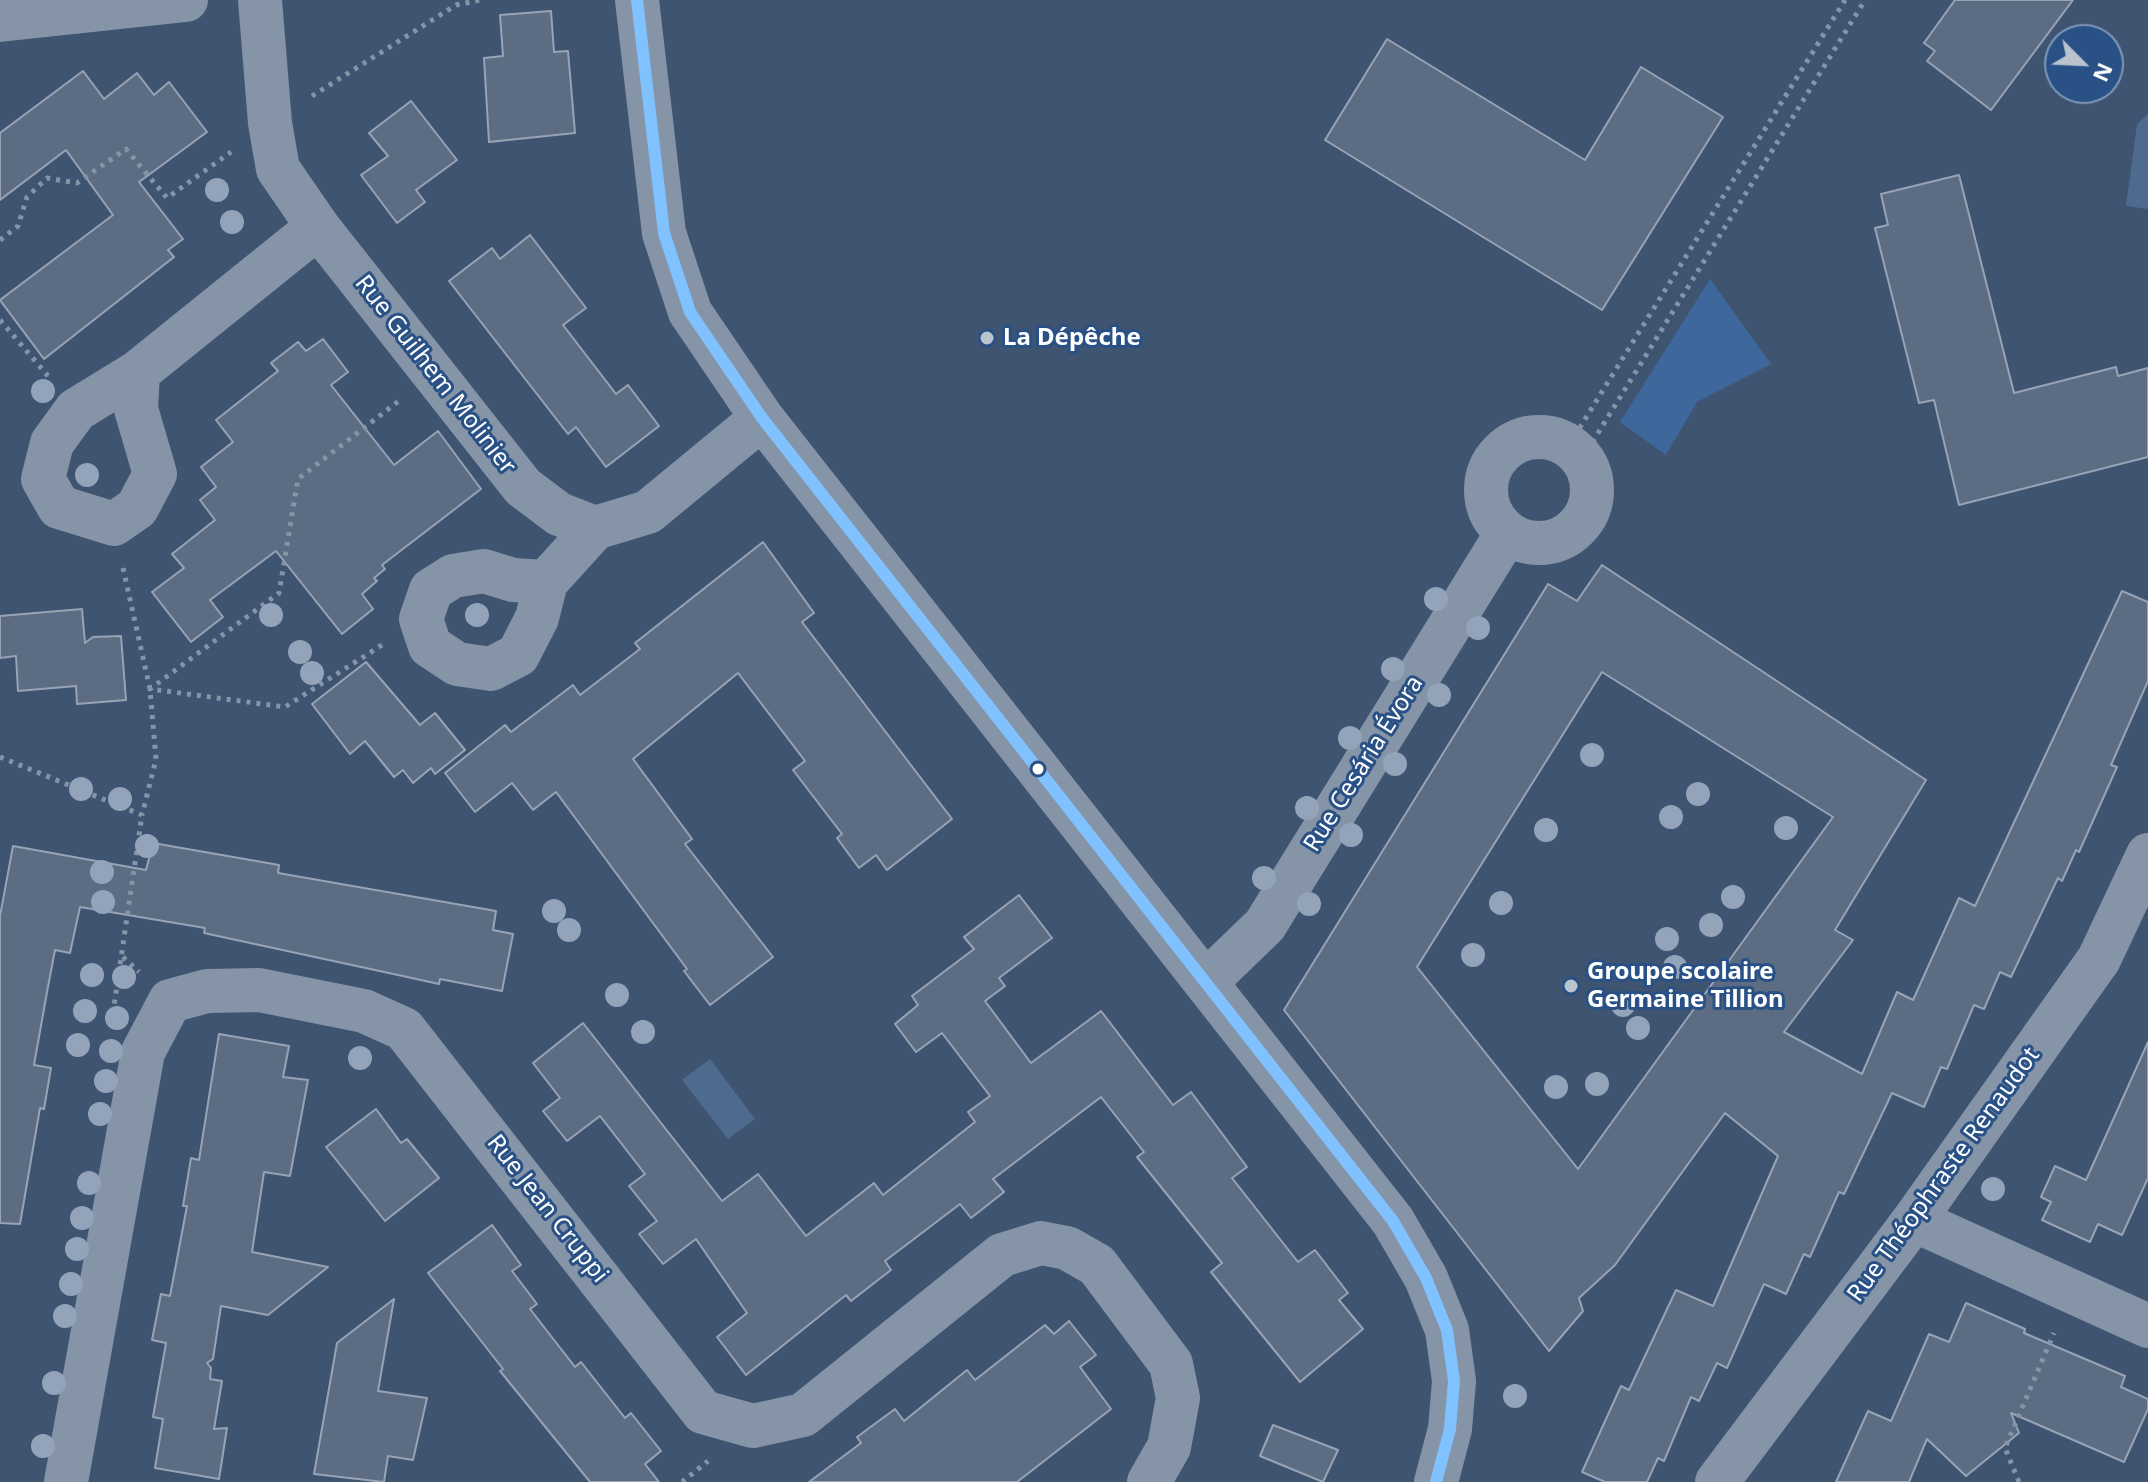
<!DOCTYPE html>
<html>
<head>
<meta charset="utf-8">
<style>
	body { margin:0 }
	#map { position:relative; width:2148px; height:1482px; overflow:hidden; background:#3e5471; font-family:"Noto Sans",sans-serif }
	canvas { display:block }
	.north { position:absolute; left:2044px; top:24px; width:80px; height:80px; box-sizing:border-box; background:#295186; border:2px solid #7f97b6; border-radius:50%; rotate:114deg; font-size:22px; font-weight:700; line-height:32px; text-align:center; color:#fff }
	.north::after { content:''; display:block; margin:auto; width:28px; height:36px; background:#bbc3cd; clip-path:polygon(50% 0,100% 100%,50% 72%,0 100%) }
</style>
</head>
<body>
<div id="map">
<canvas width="2148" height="1482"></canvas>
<div class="north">N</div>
</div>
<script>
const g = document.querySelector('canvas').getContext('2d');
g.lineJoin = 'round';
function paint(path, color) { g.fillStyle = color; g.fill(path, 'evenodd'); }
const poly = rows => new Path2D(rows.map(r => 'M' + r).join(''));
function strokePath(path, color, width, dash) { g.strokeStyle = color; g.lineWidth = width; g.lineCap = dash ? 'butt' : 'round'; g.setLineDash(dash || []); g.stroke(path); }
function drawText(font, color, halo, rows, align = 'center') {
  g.font = font + ' "Noto Sans",sans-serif'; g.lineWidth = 6; g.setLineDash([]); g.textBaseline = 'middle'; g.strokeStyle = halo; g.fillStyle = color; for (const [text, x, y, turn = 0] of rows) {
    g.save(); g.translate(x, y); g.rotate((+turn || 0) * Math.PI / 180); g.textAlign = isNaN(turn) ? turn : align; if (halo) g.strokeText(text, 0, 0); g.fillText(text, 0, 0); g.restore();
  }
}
const green = poly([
	[1710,279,1771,364,1697,402,1666,455,1620,422]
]);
const water = poly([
	[2148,114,2148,209,2126,206,2137,124],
	[710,1059,755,1119,728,1139,682,1080]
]);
const building = poly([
	[1955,0,2073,0,1991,110,1927,61,1935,51,1924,43,1955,0],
	[551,11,554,52,568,51,575,133,489,142,484,58,503,56,500,15,551,11],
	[1387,39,1585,160,1641,67,1723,117,1602,310,1325,140,1387,39],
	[83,71,104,99,137,73,154,95,169,82,207,132,139,182,183,239,168,250,174,257,44,359,0,300,113,215,66,150,0,200,0,133,83,71],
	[411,101,457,160,416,190,425,202,397,223,361,175,388,156,369,133,411,101],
	[1959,175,2014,393,2116,367,2118,376,2148,368,2148,457,1959,505,1934,400,1919,403,1875,228,1888,225,1881,194,1959,175],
	[530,235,586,308,563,325,616,394,628,385,659,426,606,467,576,427,568,434,449,281,492,248,500,259,530,235],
	[323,339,348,372,331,385,394,465,438,431,481,489,382,565,385,569,374,578,377,581,362,594,373,609,342,634,276,551,210,600,223,617,191,642,152,592,184,568,172,554,215,520,200,500,216,487,201,467,233,442,216,420,278,371,271,363,298,342,306,351,323,339],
	[763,542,814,613,802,622,952,819,887,870,876,855,859,868,837,838,842,834,793,770,805,761,738,673,633,759,692,839,685,844,773,957,710,1005,684,971,687,969,556,792,533,810,512,783,475,812,445,773,505,725,511,732,573,685,580,695,640,649,635,643,763,542],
	[1602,565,1926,780,1835,930,1853,940,1784,1032,1862,1074,1897,992,1913,1000,1959,898,1975,906,2122,591,2148,602,2148,681,2111,765,2117,767,2079,852,2076,850,2062,881,2058,878,2011,977,2000,972,1984,1009,1974,1005,1947,1069,1941,1067,1924,1107,1892,1093,1844,1194,1839,1192,1810,1257,1804,1254,1786,1294,1764,1284,1727,1368,1717,1363,1699,1401,1691,1397,1664,1461,1658,1458,1647,1482,1605,1482,1582,1472,1621,1386,1629,1390,1676,1290,1713,1306,1778,1156,1725,1113,1615,1265,1579,1298,1583,1311,1549,1351,1284,1010,1548,584,1577,601,1602,565],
	[1602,672,1833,817,1578,1169,1417,967,1602,672],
	[82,609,85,643,93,637,121,636,126,700,77,704,76,686,18,691,16,656,0,658,0,616,82,609],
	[366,662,420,725,435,713,465,750,435,774,431,768,413,783,403,770,394,777,365,741,350,754,312,704,366,662],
	[153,843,279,865,278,873,496,911,493,930,513,934,502,991,440,979,439,984,398,975,204,933,205,928,80,907,70,953,55,950,47,992,34,1065,51,1068,44,1109,40,1108,20,1224,0,1223,0,916,13,846,146,870,153,843],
	[1019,895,1052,938,999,978,1005,986,985,1001,1031,1063,1101,1011,1173,1105,1191,1092,1247,1167,1232,1178,1298,1262,1315,1250,1348,1293,1339,1300,1363,1329,1300,1382,1211,1272,1222,1263,1137,1157,1144,1152,1101,1097,993,1179,1004,1192,971,1218,960,1204,885,1261,891,1270,851,1301,846,1295,746,1375,717,1337,747,1313,696,1239,663,1264,639,1234,657,1221,629,1186,645,1174,600,1116,567,1141,543,1111,560,1098,533,1063,583,1023,722,1201,758,1174,806,1236,874,1183,883,1195,975,1122,968,1112,990,1096,942,1033,916,1052,895,1024,918,1005,912,996,974,949,964,937,1019,895],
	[219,1034,289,1046,283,1077,308,1080,290,1176,264,1172,252,1252,328,1267,268,1315,221,1306,213,1359,207,1363,211,1368,210,1379,222,1381,214,1429,227,1428,219,1479,155,1468,163,1419,153,1417,166,1343,152,1340,161,1294,170,1296,187,1206,183,1206,191,1158,199,1160,219,1034],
	[2148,1042,2148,1178,2122,1235,2098,1224,2090,1242,2042,1220,2051,1202,2041,1197,2055,1166,2086,1180,2148,1042],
	[376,1109,401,1143,407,1139,439,1178,385,1221,326,1147,376,1109],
	[492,1225,521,1265,512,1271,537,1304,530,1309,575,1367,581,1362,625,1418,631,1413,661,1451,645,1464,659,1482,590,1482,500,1371,503,1369,428,1273,492,1225],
	[394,1299,378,1391,427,1398,413,1460,388,1456,384,1482,314,1474,337,1343,394,1299],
	[1966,1303,2025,1329,2024,1333,2125,1376,2121,1387,2148,1399,2148,1409,2124,1462,2011,1413,2019,1433,1966,1476,1927,1439,1909,1482,1836,1482,1868,1411,1891,1421,1929,1334,1949,1342,1966,1303],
	[1069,1321,1096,1355,1080,1367,1111,1409,1017,1482,809,1482,861,1443,857,1437,895,1409,904,1421,967,1370,975,1380,1045,1325,1054,1334,1069,1321],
	[1273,1425,1338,1450,1323,1482,1260,1456,1273,1425]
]);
const path = poly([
	[312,96,456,5,480,0],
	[0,240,18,226,27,197,47,178,77,183,126,149,167,198,231,152],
	[0,320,48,376],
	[1569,445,1845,0],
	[1582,459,1865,0],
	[123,568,150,689,156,759,142,815],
	[382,645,285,707,150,689,279,593,298,479,400,400],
	[0,757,142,815,114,1006],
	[123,957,139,972],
	[682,1482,708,1461],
	[2019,1482,2005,1448,2054,1333]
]);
const minor = poly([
	[260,0,270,123,278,169,318,227,523,487,559,514,595,528,648,512,762,418],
	[637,0,664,233,690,312,762,418,1393,1221,1426,1278,1447,1330,1454,1381,1450,1429,1436,1482],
	[0,20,186,0],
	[138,372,136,409,155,474,137,508,114,524,59,507,43,479,52,443,76,410,138,372,318,227],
	'1486 490a53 53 0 1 1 106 0a53 53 0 1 1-106 0Z',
	[546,582,537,618,518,655,491,669,457,664,430,646,421,619,431,590,453,576,484,571,513,580,546,582,595,528],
	[1206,982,1265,925,1507,533],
	[1914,1220,2148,1326],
	[66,1482,143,1052,170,1001,207,991,259,990,364,1011,404,1029,703,1412,753,1426,803,1415,1002,1255,1041,1243,1067,1248,1097,1265,1171,1364,1178,1398,1169,1447,1149,1482],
	[1717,1482,1914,1220,2099,959,2148,855]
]);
const bus1 = poly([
	[637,0,664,233,690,312,762,418,1393,1221,1426,1278,1447,1330,1454,1381,1450,1429,1436,1482]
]);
const trees = [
	[217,190],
	[232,222],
	[43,391],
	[87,475],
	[1436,599],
	[271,615],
	[477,615],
	[1478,628],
	[300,652],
	[1393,669],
	[312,673],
	[1439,695],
	[1350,738],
	[1592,755],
	[1395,764],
	[81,789],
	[1698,794],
	[120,799],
	[1307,808],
	[1671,817],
	[1786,828],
	[1546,830],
	[1351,835],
	[147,846],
	[102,872],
	[1264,878],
	[1733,897],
	[103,902],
	[1501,903],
	[1309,904],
	[554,911],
	[1711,925],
	[569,930],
	[1667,939],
	[1473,955],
	[1675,967],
	[92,975],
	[124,977],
	[617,995],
	[1623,1005],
	[85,1011],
	[117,1018],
	[1638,1028],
	[643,1032],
	[78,1045],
	[111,1051],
	[360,1058],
	[106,1081],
	[1597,1084],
	[1556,1087],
	[100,1114],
	[89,1183],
	[1993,1189],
	[82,1218],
	[77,1249],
	[71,1284],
	[65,1316],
	[54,1383],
	[1515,1396],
	[43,1446]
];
const markers = [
	[987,338,8,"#bbc3cd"],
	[1038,769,7,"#fff"],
	[1571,986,8,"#bbc3cd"]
];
const poiNames = [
	["La Dépêche",1003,338],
	["Groupe scolaire",1587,972],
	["Germaine Tillion",1587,1000]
];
const streetNames = [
	["Rue Guilhem Molinier",435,375,52],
	["Rue Cesária Évora",1364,764,-58],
	["Rue Théophraste Renaudot",1944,1175,-54],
	["Rue Jean Cruppi",547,1209,52]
];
paint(green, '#3e679b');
paint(water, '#4e6a8f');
paint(building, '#5b6c83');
strokePath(building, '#98a4b5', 2);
strokePath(path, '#8594a7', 5, [4, 6]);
strokePath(minor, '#8594a7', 44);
strokePath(bus1, '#80c2ff', 12);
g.fillStyle = '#93a4ba';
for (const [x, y] of trees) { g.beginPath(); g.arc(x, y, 12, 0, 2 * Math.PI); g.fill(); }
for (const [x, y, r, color] of markers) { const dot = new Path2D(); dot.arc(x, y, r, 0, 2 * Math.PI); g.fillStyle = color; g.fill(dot); strokePath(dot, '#295186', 3); }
drawText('bold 24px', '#fff', '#295186', poiNames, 'left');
drawText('24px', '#fff', '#295186', streetNames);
</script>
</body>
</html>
